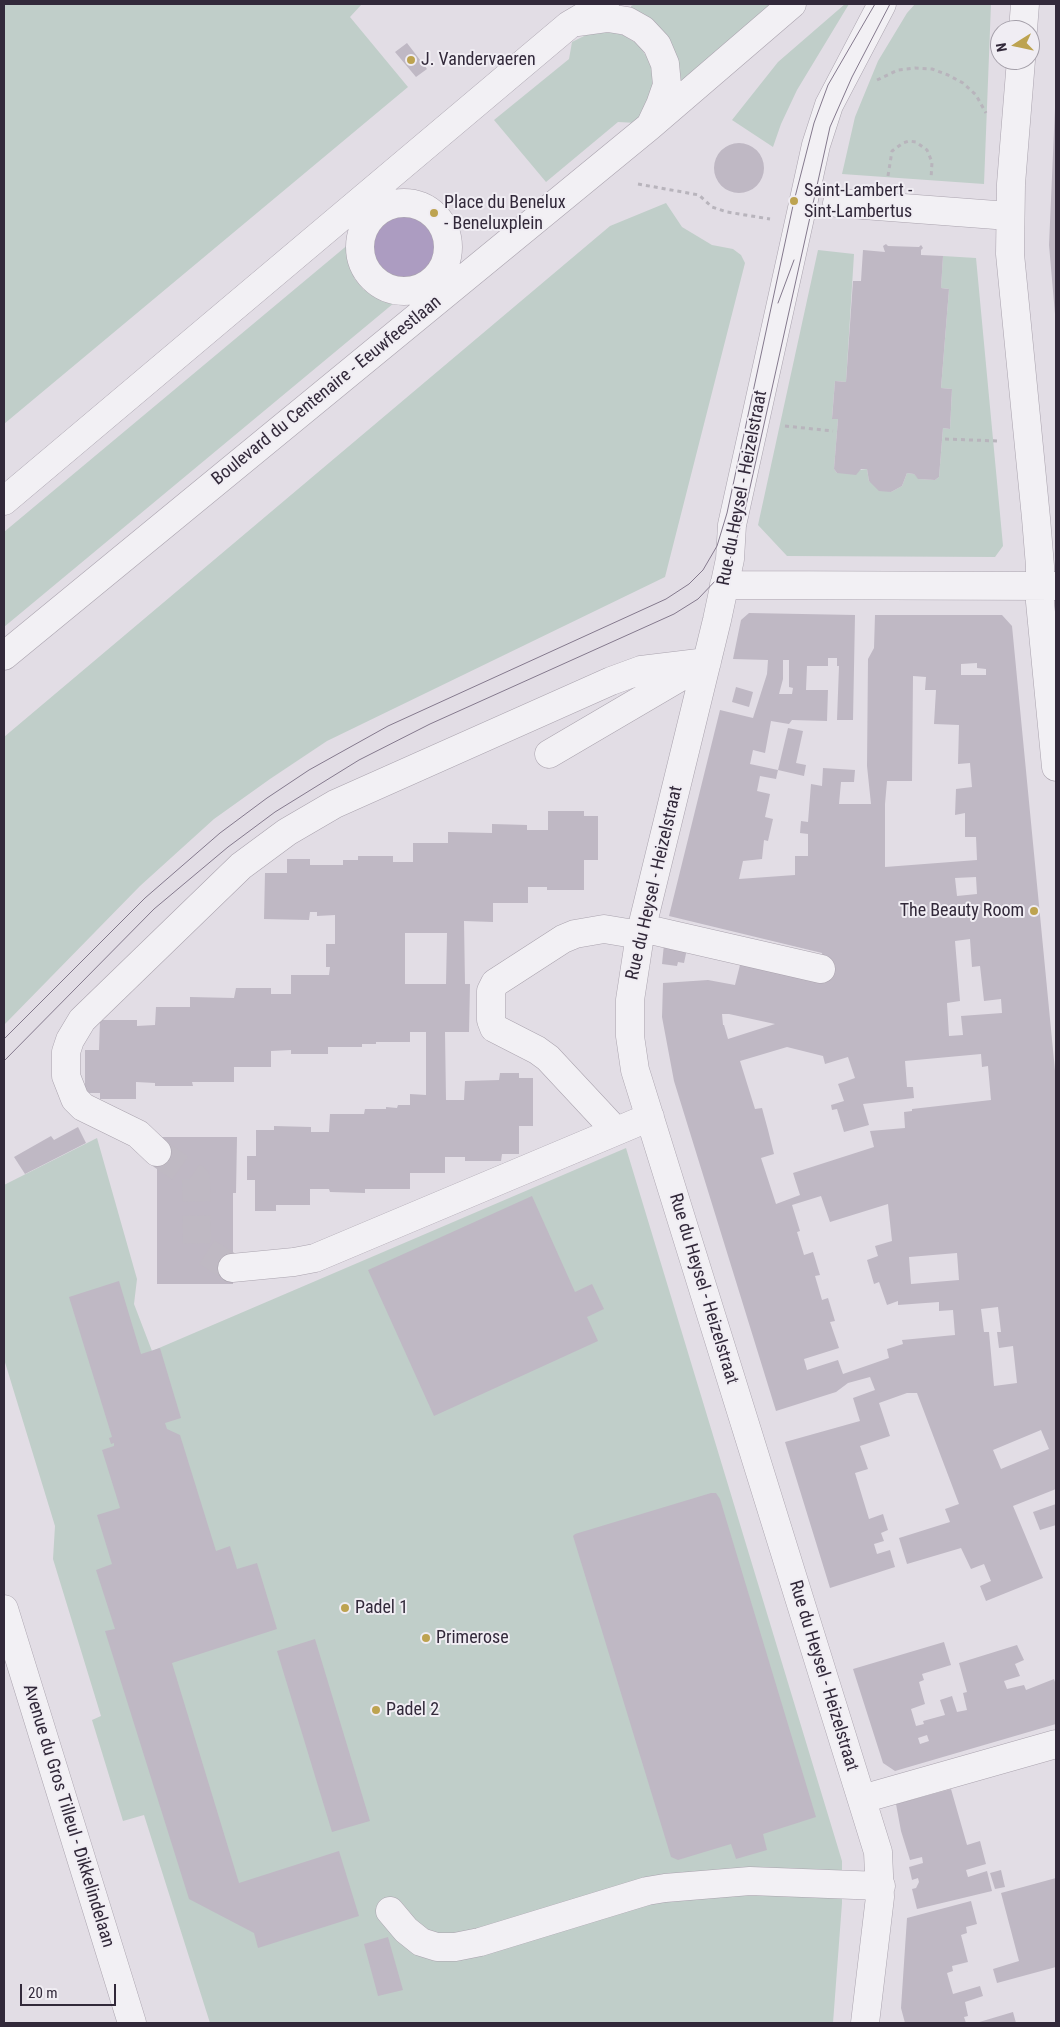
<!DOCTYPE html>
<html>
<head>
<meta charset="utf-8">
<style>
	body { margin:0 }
	#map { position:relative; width:1060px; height:2027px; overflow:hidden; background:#e2dde5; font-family:"Roboto Condensed",sans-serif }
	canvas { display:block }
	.frame { position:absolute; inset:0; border:5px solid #32293a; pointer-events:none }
	.north { position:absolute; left:990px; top:20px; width:50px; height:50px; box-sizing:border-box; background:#f0edf3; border:1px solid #a49fa9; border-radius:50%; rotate:260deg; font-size:14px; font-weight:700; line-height:20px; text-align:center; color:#32293a }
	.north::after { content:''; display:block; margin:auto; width:18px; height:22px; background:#bda350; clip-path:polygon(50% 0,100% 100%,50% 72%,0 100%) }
	.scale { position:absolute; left:20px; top:1984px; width:96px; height:22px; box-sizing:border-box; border:2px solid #32293a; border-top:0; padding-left:6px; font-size:15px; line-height:18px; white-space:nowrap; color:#32293a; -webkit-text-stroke:4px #f0edf3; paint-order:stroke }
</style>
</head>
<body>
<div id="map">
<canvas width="1060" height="2027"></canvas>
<div class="frame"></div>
<div class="north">N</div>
<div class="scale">20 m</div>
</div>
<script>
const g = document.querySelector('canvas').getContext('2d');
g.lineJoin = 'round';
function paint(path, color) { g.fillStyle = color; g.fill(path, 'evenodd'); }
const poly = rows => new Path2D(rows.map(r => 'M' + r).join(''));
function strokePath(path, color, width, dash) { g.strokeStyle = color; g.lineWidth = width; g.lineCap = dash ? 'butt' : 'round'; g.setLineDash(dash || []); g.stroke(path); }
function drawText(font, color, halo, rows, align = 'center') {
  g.font = font + ' "Roboto Condensed",sans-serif'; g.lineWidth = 4; g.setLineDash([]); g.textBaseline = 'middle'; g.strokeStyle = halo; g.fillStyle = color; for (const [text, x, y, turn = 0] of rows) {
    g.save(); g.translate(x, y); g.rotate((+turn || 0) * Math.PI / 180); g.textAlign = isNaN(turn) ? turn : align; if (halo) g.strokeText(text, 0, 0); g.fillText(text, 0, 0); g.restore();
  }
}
const green = poly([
	[4,4,362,4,350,17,408,87,4,424],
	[635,4,777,4,682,82,631,10,631,6],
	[845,4,849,4,797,90,781,124,773,147,732,120,778,62],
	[915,4,991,4,984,184,842,174,855,117,878,61,907,13],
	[608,31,623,35,638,44,651,63,655,81,637,123,618,122,546,182,494,120,569,59,572,42,590,33],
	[666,203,682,227,712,245,733,249,741,255,745,263,665,577,327,741,270,779,214,819,140,886,4,1025,4,737,610,226],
	[350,243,349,247,353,267,357,275,354,278,364,290,367,288,385,295,400,298,4,627,4,532],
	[818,250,854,254,846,382,835,381,832,418,838,419,834,469,837,473,867,469,869,481,891,492,902,486,907,473,914,474,919,479,935,480,939,477,943,428,950,429,952,389,941,388,949,289,941,288,943,256,976,258,1003,546,995,557,787,556,758,525],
	[97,1138,137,1279,134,1304,152,1351,626,1148,842,1861,842,1903,833,2023,210,2023,144,1815,123,1821,92,1720,101,1716,53,1559,55,1526,4,1359,4,1185]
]);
const water = poly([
	'366 246a37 37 0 1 1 74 0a37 37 0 1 1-74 0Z'
]);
const building = poly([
	[407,43,427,69,416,77,395,52],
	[1055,108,1056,108,1055,314,1049,245],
	'714 168a25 25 0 1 1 50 0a25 25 0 1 1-50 0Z',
	[886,244,888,246,919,247,921,245,923,248,921,250,921,255,943,256,941,288,949,289,941,388,952,389,950,429,943,428,939,477,935,480,918,479,914,474,907,473,902,486,891,492,879,491,869,481,867,469,861,469,856,475,837,473,834,469,838,419,832,419,835,381,846,382,853,281,861,281,863,250,885,252,883,246],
	[749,613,855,615,853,720,837,720,839,666,837,666,837,658,828,658,828,666,807,666,806,690,828,690,827,721,792,720,789,724,771,721,765,753,753,750,750,764,778,770,776,779,760,776,757,791,770,794,765,817,773,819,768,841,764,840,762,859,743,861,739,879,795,875,795,856,808,856,808,834,800,833,801,821,808,822,811,784,822,786,823,768,855,770,854,782,841,782,839,804,871,804,867,766,868,659,874,648,875,615,1002,615,1012,626,1056,1081,1056,1489,1013,1506,1043,1578,986,1601,980,1586,991,1581,984,1564,971,1569,961,1548,907,1564,899,1538,950,1522,945,1509,959,1504,917,1393,907,1393,879,1403,890,1436,860,1446,868,1469,855,1473,869,1519,883,1514,888,1530,881,1533,884,1541,874,1544,877,1554,890,1550,895,1567,830,1588,785,1442,860,1421,853,1398,875,1390,870,1377,848,1383,836,1392,776,1411,674,1081,662,1017,663,983,708,980,735,985,741,961,827,981,822,953,669,916,720,710,753,718,767,674,768,660,733,659,741,620],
	[783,660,789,660,789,687,793,688,792,694,779,694,783,679],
	[977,663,977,668,986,669,986,675,961,675,961,664],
	[913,676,926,677,925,690,936,690,934,724,959,725,958,764,970,763,972,787,956,789,955,815,965,813,965,837,976,837,977,860,885,867,885,804,887,781,912,781],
	[976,877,977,894,957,896,955,878],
	[970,939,972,967,980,966,984,1001,1001,999,1002,1013,961,1016,963,1035,949,1036,947,1003,960,1001,955,941],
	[722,1014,729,1014,775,1024,728,1039,724,1025,723,1025],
	[787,1047,823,1056,825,1064,848,1057,855,1078,838,1084,844,1101,831,1105,832,1110,837,1109,844,1132,869,1125,863,1104,914,1098,913,1087,907,1087,905,1061,981,1054,982,1067,988,1066,991,1100,912,1109,912,1111,904,1112,905,1128,870,1131,874,1147,793,1173,800,1195,776,1204,761,1158,774,1154,768,1130,762,1108,755,1109,740,1061],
	[821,1196,830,1222,888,1204,892,1241,875,1246,878,1256,867,1260,874,1284,879,1282,887,1305,898,1301,898,1305,939,1302,939,1311,953,1310,955,1335,902,1340,903,1344,887,1349,889,1358,843,1374,838,1360,807,1370,804,1359,839,1348,830,1322,835,1321,828,1298,822,1300,815,1276,820,1275,813,1252,804,1255,797,1232,800,1231,792,1205],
	[957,1253,959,1280,911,1284,909,1257],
	[998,1307,1001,1332,997,1332,999,1348,1013,1346,1017,1383,994,1386,989,1332,984,1332,981,1309],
	[1041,1430,1049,1449,1001,1469,993,1450],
	[736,687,753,692,749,707,732,702],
	[788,728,803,731,796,763,806,765,804,776,778,770],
	[548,811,584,811,584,816,598,816,598,860,584,860,584,890,547,890,547,887,528,887,528,903,493,903,493,922,464,921,465,984,470,984,469,1032,445,1032,446,1100,464,1100,465,1081,499,1080,500,1073,519,1073,519,1078,533,1078,533,1126,519,1126,519,1154,502,1154,501,1161,465,1161,465,1157,445,1157,445,1173,410,1173,410,1189,365,1189,365,1193,330,1192,329,1189,310,1189,310,1205,276,1205,276,1211,255,1211,255,1180,247,1180,247,1156,256,1156,256,1130,274,1130,274,1126,311,1127,311,1132,329,1132,330,1114,364,1114,365,1109,386,1109,386,1107,397,1108,398,1105,410,1105,410,1094,426,1095,426,1032,410,1032,410,1042,376,1042,376,1044,362,1044,362,1047,328,1047,328,1054,291,1054,291,1050,271,1051,271,1067,234,1067,234,1082,192,1082,193,1086,155,1086,155,1083,136,1082,136,1099,100,1099,100,1093,85,1093,85,1050,99,1050,100,1020,137,1020,137,1026,155,1025,156,1007,190,1007,190,997,234,998,236,988,271,988,271,994,291,994,291,975,329,975,330,967,326,967,326,944,335,944,335,915,317,916,317,912,310,912,309,920,264,919,265,873,287,873,287,859,310,859,310,865,343,865,343,860,358,860,358,856,393,856,393,862,413,862,413,843,448,843,448,832,492,833,492,824,527,825,527,830,548,830],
	[405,933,447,933,446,984,405,984],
	[664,944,687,949,684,963,678,962,677,966,662,964],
	[78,1127,86,1143,25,1174,14,1157,51,1136,54,1140],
	[157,1137,237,1137,236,1193,233,1193,233,1284,157,1284],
	[532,1196,575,1292,592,1284,604,1309,587,1317,598,1341,434,1416,368,1270],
	[119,1281,141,1354,160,1348,181,1418,165,1423,167,1429,180,1435,216,1551,230,1546,237,1569,257,1563,277,1629,172,1663,239,1883,339,1851,359,1916,258,1948,254,1933,189,1899,105,1631,115,1629,96,1570,112,1564,97,1515,120,1508,102,1450,114,1446,114,1443,111,1444,109,1438,112,1437,69,1297],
	[711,1493,716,1493,720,1499,816,1817,763,1834,767,1850,736,1859,731,1844,678,1860,671,1857,573,1536,575,1534],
	[1056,1504,1056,1525,1040,1530,1033,1512],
	[315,1639,370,1821,332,1832,277,1651],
	[944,1642,951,1665,922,1674,924,1680,919,1682,925,1704,911,1709,916,1726,924,1724,923,1721,945,1715,940,1700,952,1696,957,1712,967,1710,963,1693,967,1692,959,1663,1017,1645,1024,1660,1015,1664,1020,1676,1004,1681,1007,1689,1024,1685,1026,1690,1054,1679,1056,1685,1056,1724,895,1771,883,1763,853,1669],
	[927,1735,929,1741,920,1744,918,1738],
	[951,1789,967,1845,980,1841,986,1864,966,1870,968,1877,987,1871,992,1891,917,1909,912,1889,916,1888,919,1882,918,1878,912,1880,909,1867,923,1863,922,1857,910,1860,901,1831,896,1804],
	[1001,1870,1005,1887,995,1889,990,1873],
	[1056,1878,1056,1967,997,1983,993,1969,1019,1961,1001,1893],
	[971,1901,977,1924,966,1927,967,1933,961,1935,968,1962,952,1966,953,1971,947,1973,953,1994,980,1986,983,1996,965,2002,968,2016,964,2017,966,2023,905,2023,901,2008,907,1918],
	[388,1937,403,1990,378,1996,364,1944],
	[1013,2012,1016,2023,976,2023]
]);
const minorTunnel = poly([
	[157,1152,196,1179,197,1246,232,1268]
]);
const path = poly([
	[877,80,898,70,915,68,932,69,948,75,963,83,976,95,986,113],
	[888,176,892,151,903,143,909,141,916,142,927,150,932,162,931,179],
	[638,184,699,195,712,207,727,212,770,219],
	[785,426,833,431],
	[945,439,999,441]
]);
const minor = poly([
	[579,22,608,18,627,21,643,30,657,45,665,64,667,85,660,105,652,122],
	[1023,30,1025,4],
	[1021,60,1011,184,1010,254,1036,518,1040,566,1040,602,1056,767],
	'360 247a44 44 0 1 1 88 0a44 44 0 1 1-88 0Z',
	[837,203,1009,216],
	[4,501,569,25,605,4],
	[724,585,1056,586],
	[4,656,650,126,792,4],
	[549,754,699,666],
	[642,928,821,969],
	[616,1131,548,1058,537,1050,494,1028,491,1020,491,991,495,983,563,939,575,934,604,929,640,935],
	[157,1152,138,1134,83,1107,75,1099,66,1076,66,1052,70,1040,82,1020,241,866,287,832,335,804,611,681,641,670,707,662],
	[232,1268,294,1262,315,1258,650,1117],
	[4,1609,132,2023],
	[862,1799,1056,1744],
	[390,1911,406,1930,421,1942,437,1947,455,1947,480,1942,647,1891,665,1888,750,1881,881,1886],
	[865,2023,880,1897,878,1852,635,1070,630,1036,630,1000,640,935,717,620,730,559,732,525,816,145,829,105,882,4]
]);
const tram = poly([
	[778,303,794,260],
	[4,1039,145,898,220,833,267,798,309,770,388,726,666,599,689,584,703,570,717,546,727,513,794,201,814,123,828,85,875,4],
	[4,1061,154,909,228,847,275,812,359,760,430,724,674,614,698,599,718,578,730,559,743,519,830,127,852,77,890,4]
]);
const markers = [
	[411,60,5,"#bda350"],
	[794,201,5,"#bda350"],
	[434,213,5,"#bda350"],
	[1034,911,5,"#bda350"],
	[345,1608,5,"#bda350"],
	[426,1638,5,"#bda350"],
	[376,1710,5,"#bda350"]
];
const poiNames = [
	["J. Vandervaeren",421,60],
	["Saint-Lambert -",804,191],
	["Sint-Lambertus",804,212],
	["Place du Benelux",444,203],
	["- Beneluxplein",444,224],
	["The Beauty Room",1024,911,"right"],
	["Padel 1",355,1608],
	["Primerose",436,1638],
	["Padel 2",386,1710]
];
const streetNames = [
	["Boulevard du Centenaire - Eeuwfeestlaan",327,391,-39],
	["Rue du Heysel - Heizelstraat",743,488,-79],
	["Rue du Heysel - Heizelstraat",655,883,-77],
	["Rue du Heysel - Heizelstraat",703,1289,73],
	["Rue du Heysel - Heizelstraat",823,1676,73],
	["Avenue du Gros Tilleul - Dikkelindelaan",68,1816,73]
];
paint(green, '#c0cec9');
paint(water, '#ac9cc1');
paint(building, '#bfb8c4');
strokePath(minorTunnel, '#bfb9c3', 28, [28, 14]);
strokePath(minor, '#aaa3ae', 29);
strokePath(path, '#b8b4bc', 3, [4, 4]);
strokePath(minor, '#f2f0f4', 28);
strokePath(tram, '#84798d', 1);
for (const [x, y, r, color] of markers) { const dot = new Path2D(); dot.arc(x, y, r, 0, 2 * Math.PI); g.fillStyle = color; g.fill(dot); strokePath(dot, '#f0edf3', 2); }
drawText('18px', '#32293a', '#f0edf3', poiNames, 'left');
drawText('18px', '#32293a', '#f0edf3', streetNames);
</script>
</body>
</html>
